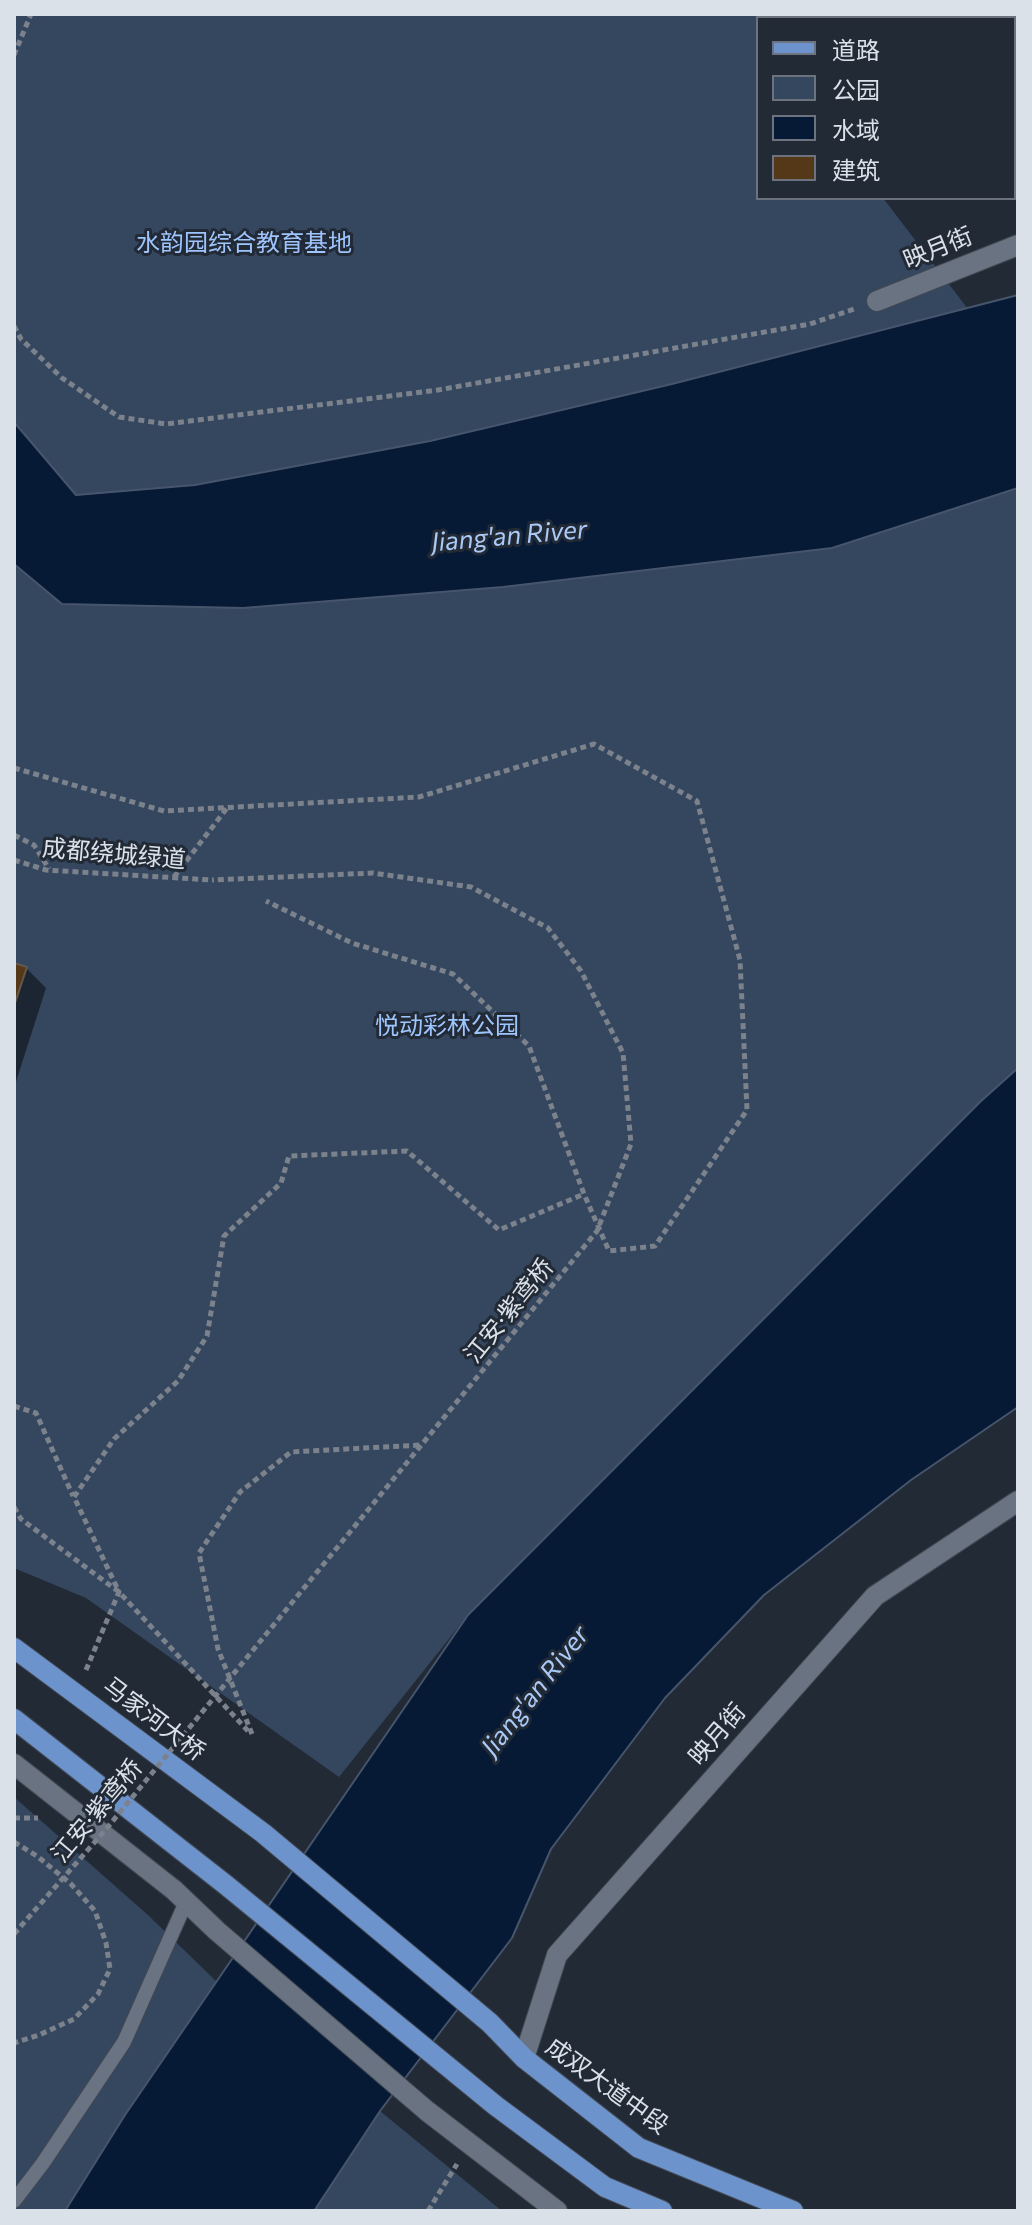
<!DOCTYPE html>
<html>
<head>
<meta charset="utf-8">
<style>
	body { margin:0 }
	#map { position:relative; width:1032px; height:2225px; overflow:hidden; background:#222a36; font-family:Commissioner,"Noto Sans SC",sans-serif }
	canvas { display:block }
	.frame { position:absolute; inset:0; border:16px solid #dbe1e9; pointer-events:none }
	.legend { position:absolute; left:756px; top:16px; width:260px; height:184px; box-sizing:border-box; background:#222a36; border:2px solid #6c737e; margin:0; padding:10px 14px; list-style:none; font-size:24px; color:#dbe1e9 }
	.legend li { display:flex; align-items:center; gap:16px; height:40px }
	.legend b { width:40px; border:2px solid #6c737e }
</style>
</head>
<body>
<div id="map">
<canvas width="1032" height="2225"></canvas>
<div class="frame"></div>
<ul class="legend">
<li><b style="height:10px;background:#6d93cc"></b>道路</li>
<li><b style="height:22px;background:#35465f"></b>公园</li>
<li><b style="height:22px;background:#061935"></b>水域</li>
<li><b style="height:22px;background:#543818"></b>建筑</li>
</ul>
</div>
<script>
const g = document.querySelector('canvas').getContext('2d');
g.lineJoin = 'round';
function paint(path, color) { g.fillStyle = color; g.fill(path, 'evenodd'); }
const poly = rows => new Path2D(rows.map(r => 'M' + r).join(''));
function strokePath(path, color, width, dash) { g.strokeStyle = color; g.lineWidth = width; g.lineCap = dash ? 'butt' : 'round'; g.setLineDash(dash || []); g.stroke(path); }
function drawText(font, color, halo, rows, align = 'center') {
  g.font = font + ' Commissioner,"Noto Sans SC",sans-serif'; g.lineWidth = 6; g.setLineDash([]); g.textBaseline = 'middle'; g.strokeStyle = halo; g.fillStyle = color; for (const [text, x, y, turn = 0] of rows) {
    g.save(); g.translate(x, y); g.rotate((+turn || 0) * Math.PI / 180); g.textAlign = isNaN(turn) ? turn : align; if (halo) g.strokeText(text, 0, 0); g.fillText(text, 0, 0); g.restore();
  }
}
const green = poly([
	[14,14,762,14,764,18,758,18,758,198,883,198,968,309,672,384,430,441,195,485,75,495,14,422],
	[1018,488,1018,1068,980,1102,468,1615,339,1777,86,1598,14,1568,14,564,62,604,832,548],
	[14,1797,148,1915,217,1982,125,2115,65,2211,14,2211],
	[380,2111,502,2211,314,2211]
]);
const water = poly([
	[1018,295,1018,488,832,548,503,587,243,608,62,604,14,564,14,422,76,495,195,485,430,441,672,384,1018,295],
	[1018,1068,1018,1407,911,1480,764,1595,665,1698,551,1849,512,1938,380,2111,314,2211,65,2211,125,2115,468,1615,980,1102,1018,1068]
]);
const shadow = poly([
	[14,965,26,968,46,988,14,1088]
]);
const building = poly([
	[14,963,27,967,14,1006,14,963]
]);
const path = poly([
	[14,55,31,14],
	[14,326,21,339,62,378,119,417,166,424,438,390,810,324,854,309],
	[14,768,164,811,419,797,594,744,697,801,740,960,747,1110,655,1246,609,1251,584,1194,529,1046,453,974,352,943,266,901],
	[14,835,34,845,49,869],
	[14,860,46,870,212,880],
	[174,877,227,808],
	[14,1406,36,1413,73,1496],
	[14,1507,21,1519,119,1592,248,1731],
	[86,1670,119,1592,74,1497,114,1439,178,1381,207,1336,224,1236,281,1183,289,1156,407,1151,499,1230,584,1194],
	[252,1734,218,1649,199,1553,240,1492,291,1452,421,1445],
	[14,1818,38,1818],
	[14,1842,37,1856,71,1884,95,1911,106,1943,110,1969,98,1994,74,2019,39,2035,14,2043],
	[428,2211,457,2164]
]);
const lane = poly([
	[14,2201,43,2163,124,2042,186,1902]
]);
const street = poly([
	[877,301,1018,245],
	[524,2058,557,1955,875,1596,1018,1501]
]);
const secondary = poly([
	[14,1764,174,1890,217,1931,427,2111,557,2211]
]);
const primary = poly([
	[14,1648,263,1833,490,2023,524,2058,639,2148,793,2211],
	[14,1719,226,1885,496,2106,605,2187,662,2211]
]);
const pathBridge = poly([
	[14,1934,107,1828,597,1231,631,1144,623,1053,581,971,548,928,471,887,373,873,212,880]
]);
const parkNames = [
	["水韵园综合教育基地",244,243],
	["悦动彩林公园",447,1026]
];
const streetNames = [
	["映月街",938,248,-22],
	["成都绕城绿道",114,854,5],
	["江安·紫鸢桥",509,1311,-51],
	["马家河大桥",154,1719,37],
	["映月街",717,1734,-49],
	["江安·紫鸢桥",97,1811,-50],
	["成双大道中段",607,2086,36]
];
const waterNames = [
	["Jiang'an River",509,536,-5],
	["Jiang'an River",535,1691,-52]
];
paint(green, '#35465f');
paint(water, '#061935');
strokePath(water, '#46556b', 2);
paint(shadow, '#0007');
paint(building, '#543818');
strokePath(building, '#64584c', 2);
strokePath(lane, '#414852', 16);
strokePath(street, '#414852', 22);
strokePath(secondary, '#414852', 22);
strokePath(primary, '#414852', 22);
strokePath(path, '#7b828c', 5, [6, 4]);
strokePath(lane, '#697381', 14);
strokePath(street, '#697381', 20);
strokePath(secondary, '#697381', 20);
strokePath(primary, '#6d93cc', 20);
strokePath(pathBridge, '#7b828c', 5, [6, 4]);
drawText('24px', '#9fc5fe', '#222a36', parkNames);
drawText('24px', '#dbe1e9', '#222a36', streetNames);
drawText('italic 26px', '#aac9f7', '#222a36', waterNames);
</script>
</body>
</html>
